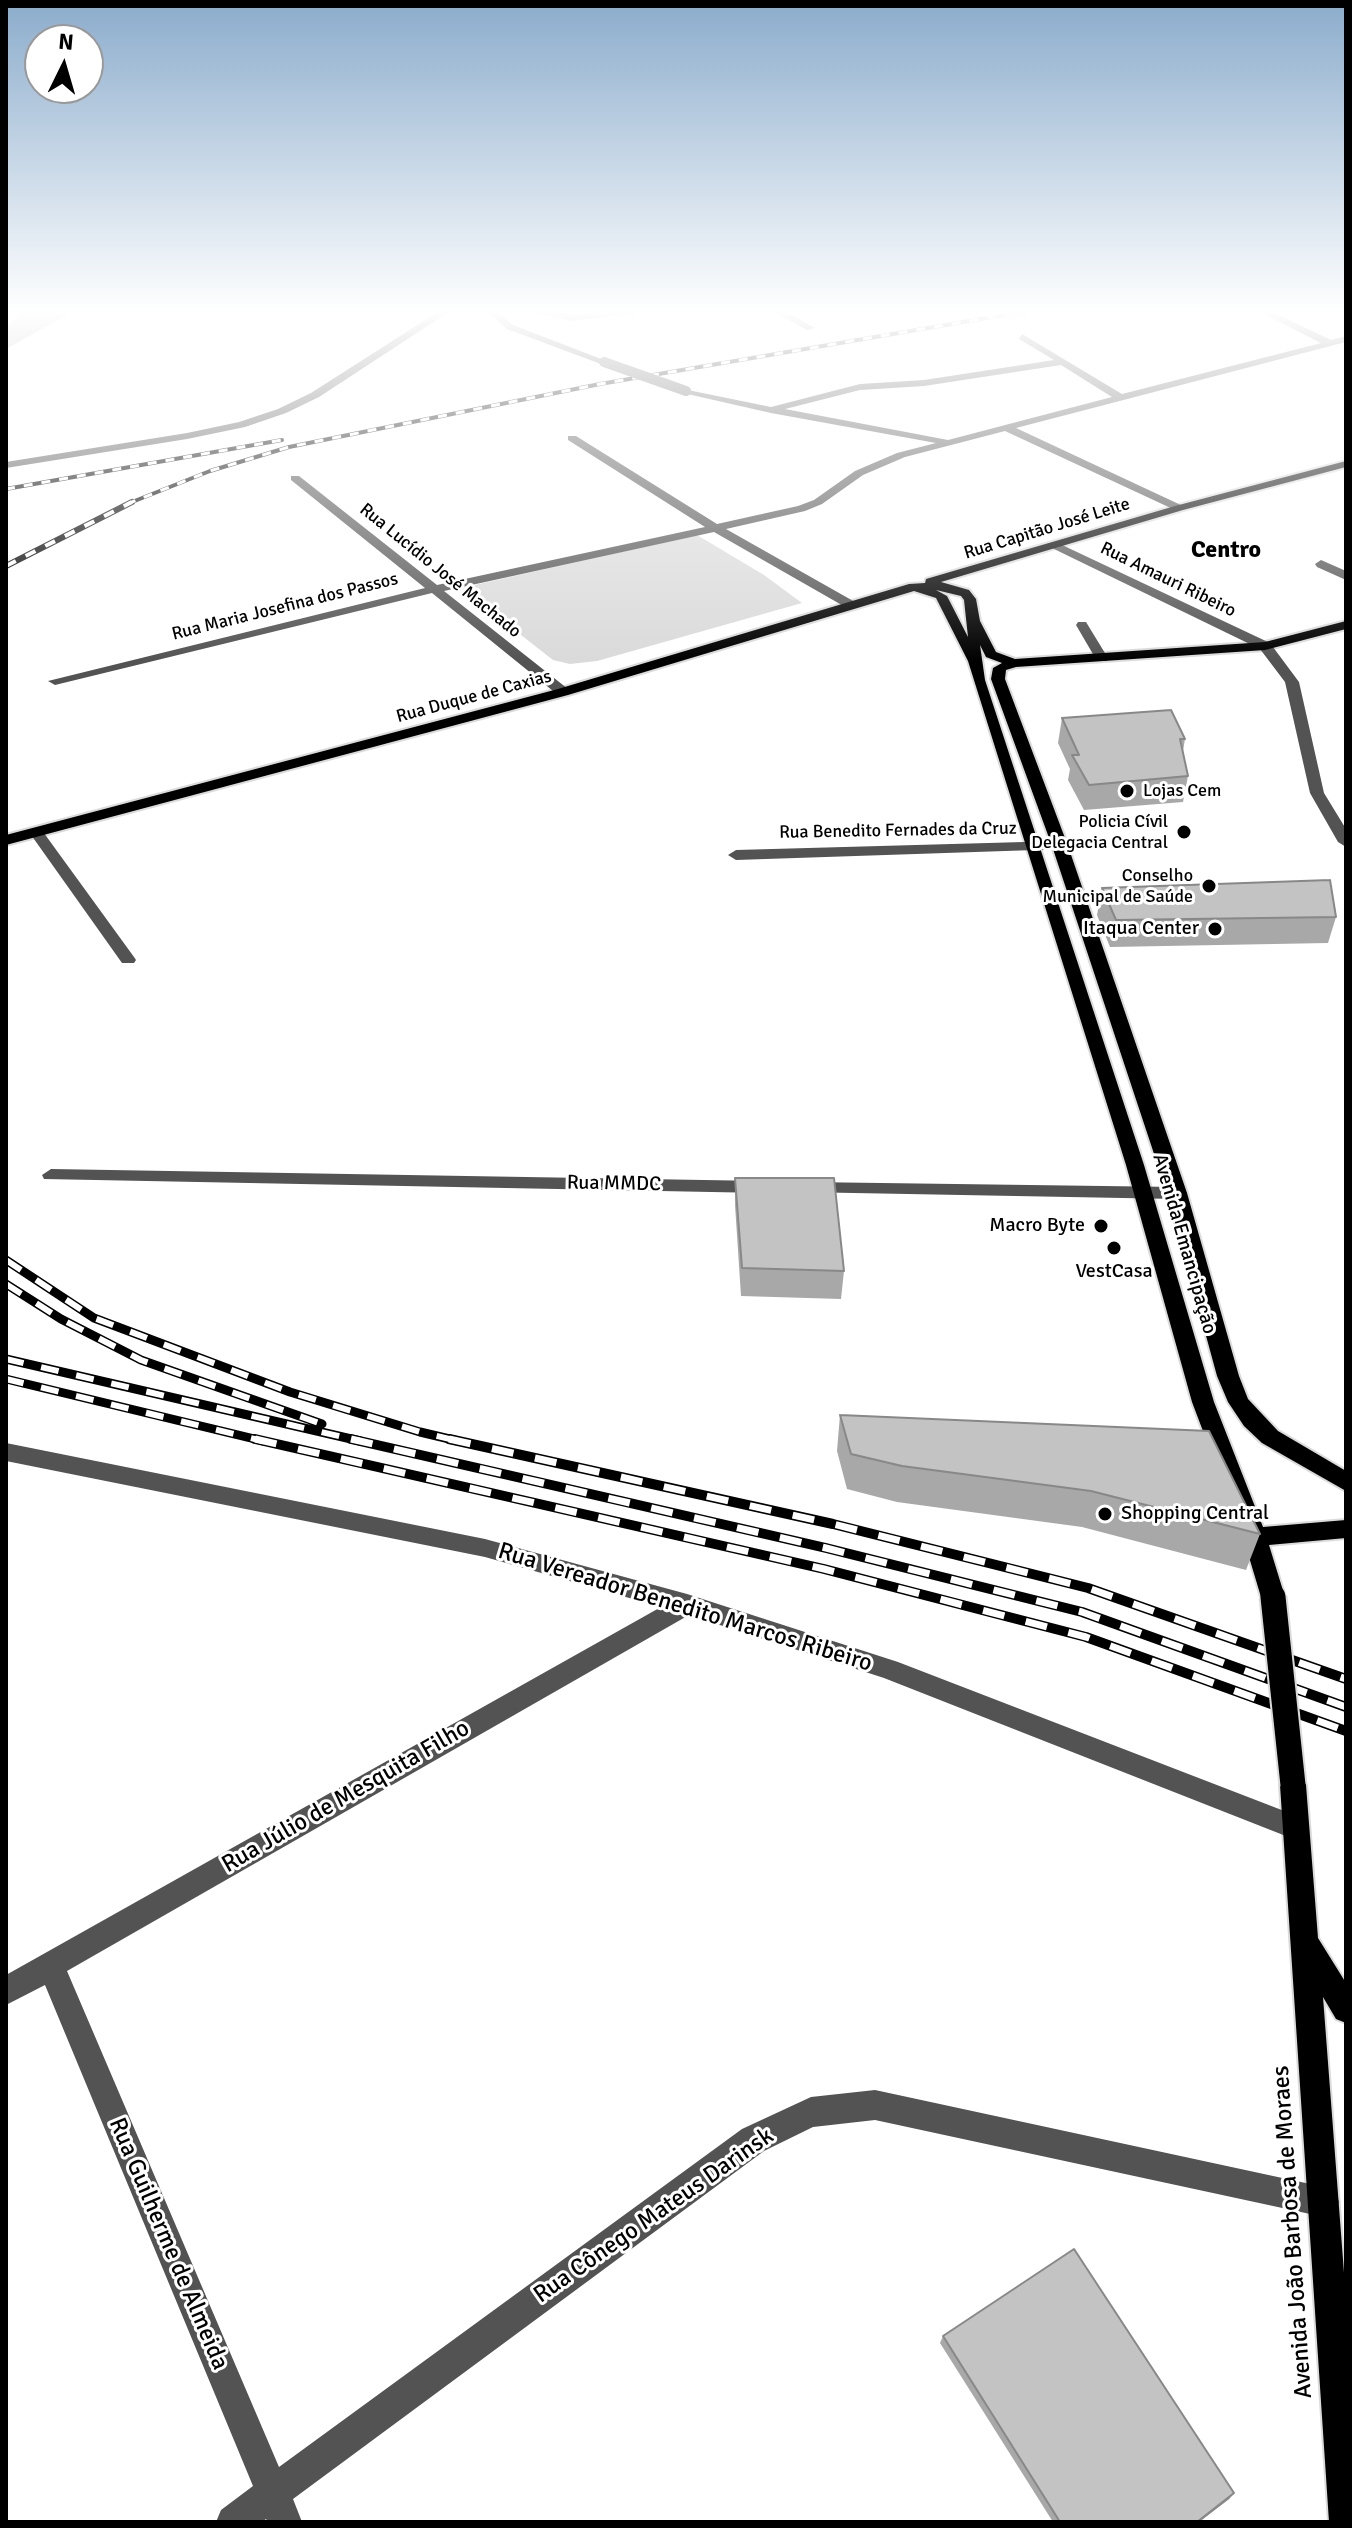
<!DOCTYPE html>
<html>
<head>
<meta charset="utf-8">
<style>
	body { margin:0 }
	#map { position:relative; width:1352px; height:2528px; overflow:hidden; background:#fff; font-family:Signika,sans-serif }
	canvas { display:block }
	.frame { position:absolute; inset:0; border:8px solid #000; pointer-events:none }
	.north { position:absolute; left:24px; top:24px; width:80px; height:80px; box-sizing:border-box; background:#fff; border:2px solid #999; border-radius:50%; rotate:5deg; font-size:22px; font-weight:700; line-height:32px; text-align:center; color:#000 }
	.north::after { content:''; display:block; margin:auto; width:28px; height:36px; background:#000; clip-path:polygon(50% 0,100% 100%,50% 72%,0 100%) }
</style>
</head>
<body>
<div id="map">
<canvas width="1352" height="2528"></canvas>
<div class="frame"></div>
<div class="north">N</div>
</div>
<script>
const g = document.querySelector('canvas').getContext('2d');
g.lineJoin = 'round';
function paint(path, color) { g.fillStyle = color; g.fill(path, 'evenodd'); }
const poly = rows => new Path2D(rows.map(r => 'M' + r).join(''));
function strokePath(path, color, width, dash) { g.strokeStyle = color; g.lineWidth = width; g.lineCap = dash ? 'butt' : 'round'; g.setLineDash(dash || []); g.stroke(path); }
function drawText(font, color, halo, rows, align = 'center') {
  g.font = font + ' Signika,sans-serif'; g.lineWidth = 6; g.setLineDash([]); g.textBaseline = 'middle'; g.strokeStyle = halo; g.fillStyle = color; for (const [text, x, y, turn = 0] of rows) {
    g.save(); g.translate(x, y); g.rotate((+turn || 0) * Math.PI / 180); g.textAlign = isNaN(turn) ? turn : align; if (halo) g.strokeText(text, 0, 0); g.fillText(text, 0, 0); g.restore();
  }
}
const green = poly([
	[697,535,764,575,802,603,597,661,570,664,553,660,461,588]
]);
const water = poly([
	[27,308,65,308,69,314,6,349,6,327]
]);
const minor = poly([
	[444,308,455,308,319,397,286,413,245,427,187,439,6,468,6,462,187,433,239,422,278,409,311,393,444,308],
	[483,308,493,308,513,325,609,362,601,364,507,329,483,308],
	[514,308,535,308,572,315,672,308,572,321,514,308],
	[767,308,779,308,815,328,807,330,767,308],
	[1252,308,1264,308,1331,340,1346,336,1346,342,1016,428,1183,506,1183,510,1175,510,1005,431,905,457,863,475,822,504,805,511,726,529,855,602,855,608,847,608,714,532,444,591,568,689,568,695,558,695,432,593,55,685,48,681,425,588,291,480,291,476,299,476,437,585,705,527,568,440,568,436,576,436,717,524,798,506,814,500,855,471,897,453,936,443,771,413,683,393,683,389,771,407,860,384,924,380,1054,360,1019,339,1022,334,1122,394,1321,343,1252,308],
	[1061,365,1112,397,948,440,785,409,860,390,924,386,1061,365],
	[1052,544,1060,544,1270,643,1299,682,1324,793,1346,829,1346,847,1338,842,1310,793,1285,682,1260,649,1052,548,1052,544],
	[1321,560,1346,571,1346,580,1317,567,1315,564,1321,560],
	[1078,622,1086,622,1108,658,1107,661,1097,661,1076,625,1078,622],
	[36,828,41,829,134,957,136,960,134,963,122,963,29,832,36,828],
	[1060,841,1068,846,1065,849,736,860,728,855,736,850,1060,841],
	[51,1169,763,1181,773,1187,763,1193,44,1179,42,1175,51,1169],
	[807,1182,1177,1187,1187,1193,1177,1199,800,1192,797,1188,807,1182],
	[6,1443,485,1539,687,1594,898,1662,1305,1819,1309,1828,1305,1837,1296,1840,884,1678,689,1615,67,1971,279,2467,742,2129,811,2097,875,2090,1324,2187,1335,2191,1339,2202,1335,2213,1324,2217,875,2120,813,2127,764,2151,293,2499,302,2522,268,2522,266,2519,262,2522,216,2522,221,2510,253,2486,45,1985,6,2005,6,1975,661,1607,485,1557,6,1461,6,1443]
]);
const major = poly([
	[1346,461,1346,467,1183,510,941,582,969,590,976,599,980,621,996,652,1015,659,1265,642,1346,621,1346,629,1265,650,1016,667,1006,670,1005,679,1068,846,1187,1193,1239,1376,1248,1399,1278,1431,1346,1471,1346,1491,1262,1443,1244,1426,1228,1402,1217,1376,1167,1193,1052,846,991,679,993,668,1002,663,986,657,980,645,985,680,1144,1165,1214,1402,1263,1527,1346,1520,1346,1538,1269,1545,1285,1597,1281,1604,1273,1607,1265,1604,1261,1597,1243,1537,1192,1402,1126,1165,968,661,936,598,914,591,568,695,6,845,6,835,558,689,909,584,925,583,926,579,1175,506,1346,461],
	[936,590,961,596,964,600,968,637,947,596,936,590],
	[1293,1773,1302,1777,1306,1785,1318,1938,1346,1983,1346,2023,1336,2019,1323,1997,1346,2299,1346,2522,1329,2522,1280,1785,1284,1777,1293,1773]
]);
const railFar3 = poly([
	[6,489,282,440],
	[127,504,210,471,289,447,600,384,1045,308]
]);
const railFar2 = poly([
	[6,566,132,502]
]);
const railFar1 = poly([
	[6,1260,94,1318,290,1392,420,1432,458,1441],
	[6,1284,61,1319,141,1360,322,1424],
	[6,1359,360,1441],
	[6,1379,263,1441]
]);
const rail = poly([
	[255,1439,824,1569,1086,1637,1346,1731],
	[351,1439,826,1548,1082,1612,1346,1707],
	[449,1439,833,1524,1088,1588,1346,1679]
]);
const minorBridge = poly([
	[604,362,686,391]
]);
const majorBridge = poly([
	[1273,1597,1293,1785]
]);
const wall = poly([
	[1062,718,1185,739,1183,751,1188,776,1183,802,1084,810,1068,780,1070,769,1058,743],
	[1102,888,1336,917,1328,943,1110,947,1097,915],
	[735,1178,844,1271,841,1299,741,1296,735,1205],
	[840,1415,1260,1534,1246,1570,1082,1527,897,1502,847,1489,837,1451],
	[943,2336,1234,2493,1229,2499,1199,2522,1053,2522,940,2343]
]);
const shadedWall = poly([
	[1234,2493,1229,2499,1199,2522,1197,2522]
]);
const building = poly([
	[1171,710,1185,739,1180,739,1188,776,1089,785,1072,755,1079,755,1062,718,1171,710],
	[1330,880,1336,917,1116,920,1102,888,1330,880],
	[735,1178,834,1178,844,1271,742,1268,735,1178],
	[840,1415,1209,1431,1260,1534,1091,1491,902,1466,851,1454,840,1415],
	[1074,2249,1234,2493,1197,2522,1060,2522,943,2336,1074,2249]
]);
const markers = [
	[1127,791,8,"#000"],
	[1184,832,8,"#000"],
	[1209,886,8,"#000"],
	[1215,929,8,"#000"],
	[1101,1226,8,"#000"],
	[1114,1248,8,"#000"],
	[1105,1514,8,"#000"]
];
const farStreetnames = [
	["Rua Capitão José Leite",1047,529,-17],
	["Rua Lucídio José Machado",440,571,39],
	["Rua Amauri Ribeiro",1168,580,26],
	["Rua Maria Josefina dos Passos",285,607,-14],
	["Rua Duque de Caxias",474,697,-15],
	["Rua Benedito Fernades da Cruz",898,831,-1]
];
const farPoinames = [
	["Lojas Cem",1143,791,"left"],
	["Policia Cívil",1168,822],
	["Delegacia Central",1168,843],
	["Conselho",1193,876],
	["Municipal de Saúde",1193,897]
];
const poiNames = [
	["Itaqua Center",1199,929],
	["Macro Byte",1085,1226],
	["VestCasa",1114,1272,"center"],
	["Shopping Central",1121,1514,"left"]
];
const streetNames = [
	["Rua MMDC",614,1184,1],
	["Avenida Emancipação",1184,1244,74]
];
const farDistrictnames = [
	["Centro",1226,551]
];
const nearStreetnames = [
	["Rua Vereador Benedito Marcos Ribeiro",685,1608,17],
	["Rua Júlio de Mesquita Filho",346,1797,-30],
	["Rua Cônego Mateus Darinsk",654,2216,-35],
	["Avenida João Barbosa de Moraes",1293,2232,-94],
	["Rua Guilherme de Almeida",168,2244,67]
];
paint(green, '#dadada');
paint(water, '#a1a1a1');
strokePath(major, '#dbdbdb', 4);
paint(minor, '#535353');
paint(major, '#000');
strokePath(railFar3, '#000', 4);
strokePath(railFar2, '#000', 6);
strokePath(railFar1, '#000', 9);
strokePath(rail, '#000', 10);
strokePath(railFar3, '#fff', 3, [9]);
strokePath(railFar2, '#fff', 4, [11]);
strokePath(railFar1, '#fff', 6, [18]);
strokePath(rail, '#fff', 7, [22]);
strokePath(majorBridge, '#dbdbdb', 29, []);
strokePath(minorBridge, '#535353', 10);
strokePath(majorBridge, '#000', 25);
paint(wall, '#a8a8a8');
paint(shadedWall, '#888');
paint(building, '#c3c3c3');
strokePath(building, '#888', 2);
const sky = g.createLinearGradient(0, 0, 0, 662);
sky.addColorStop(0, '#8baccc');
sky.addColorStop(0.47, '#fff');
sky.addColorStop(1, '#ffffff00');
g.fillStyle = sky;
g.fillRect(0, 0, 1352, 662);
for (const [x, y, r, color] of markers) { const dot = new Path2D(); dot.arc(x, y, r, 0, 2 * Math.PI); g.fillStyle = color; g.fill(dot); strokePath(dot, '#fff', 3); }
drawText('18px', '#000', '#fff', farStreetnames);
drawText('18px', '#000', '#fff', farPoinames, 'right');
drawText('20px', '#000', '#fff', poiNames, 'right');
drawText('20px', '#000', '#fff', streetNames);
drawText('bold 24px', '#000', '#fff', farDistrictnames);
drawText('24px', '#000', '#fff', nearStreetnames);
</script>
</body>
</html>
